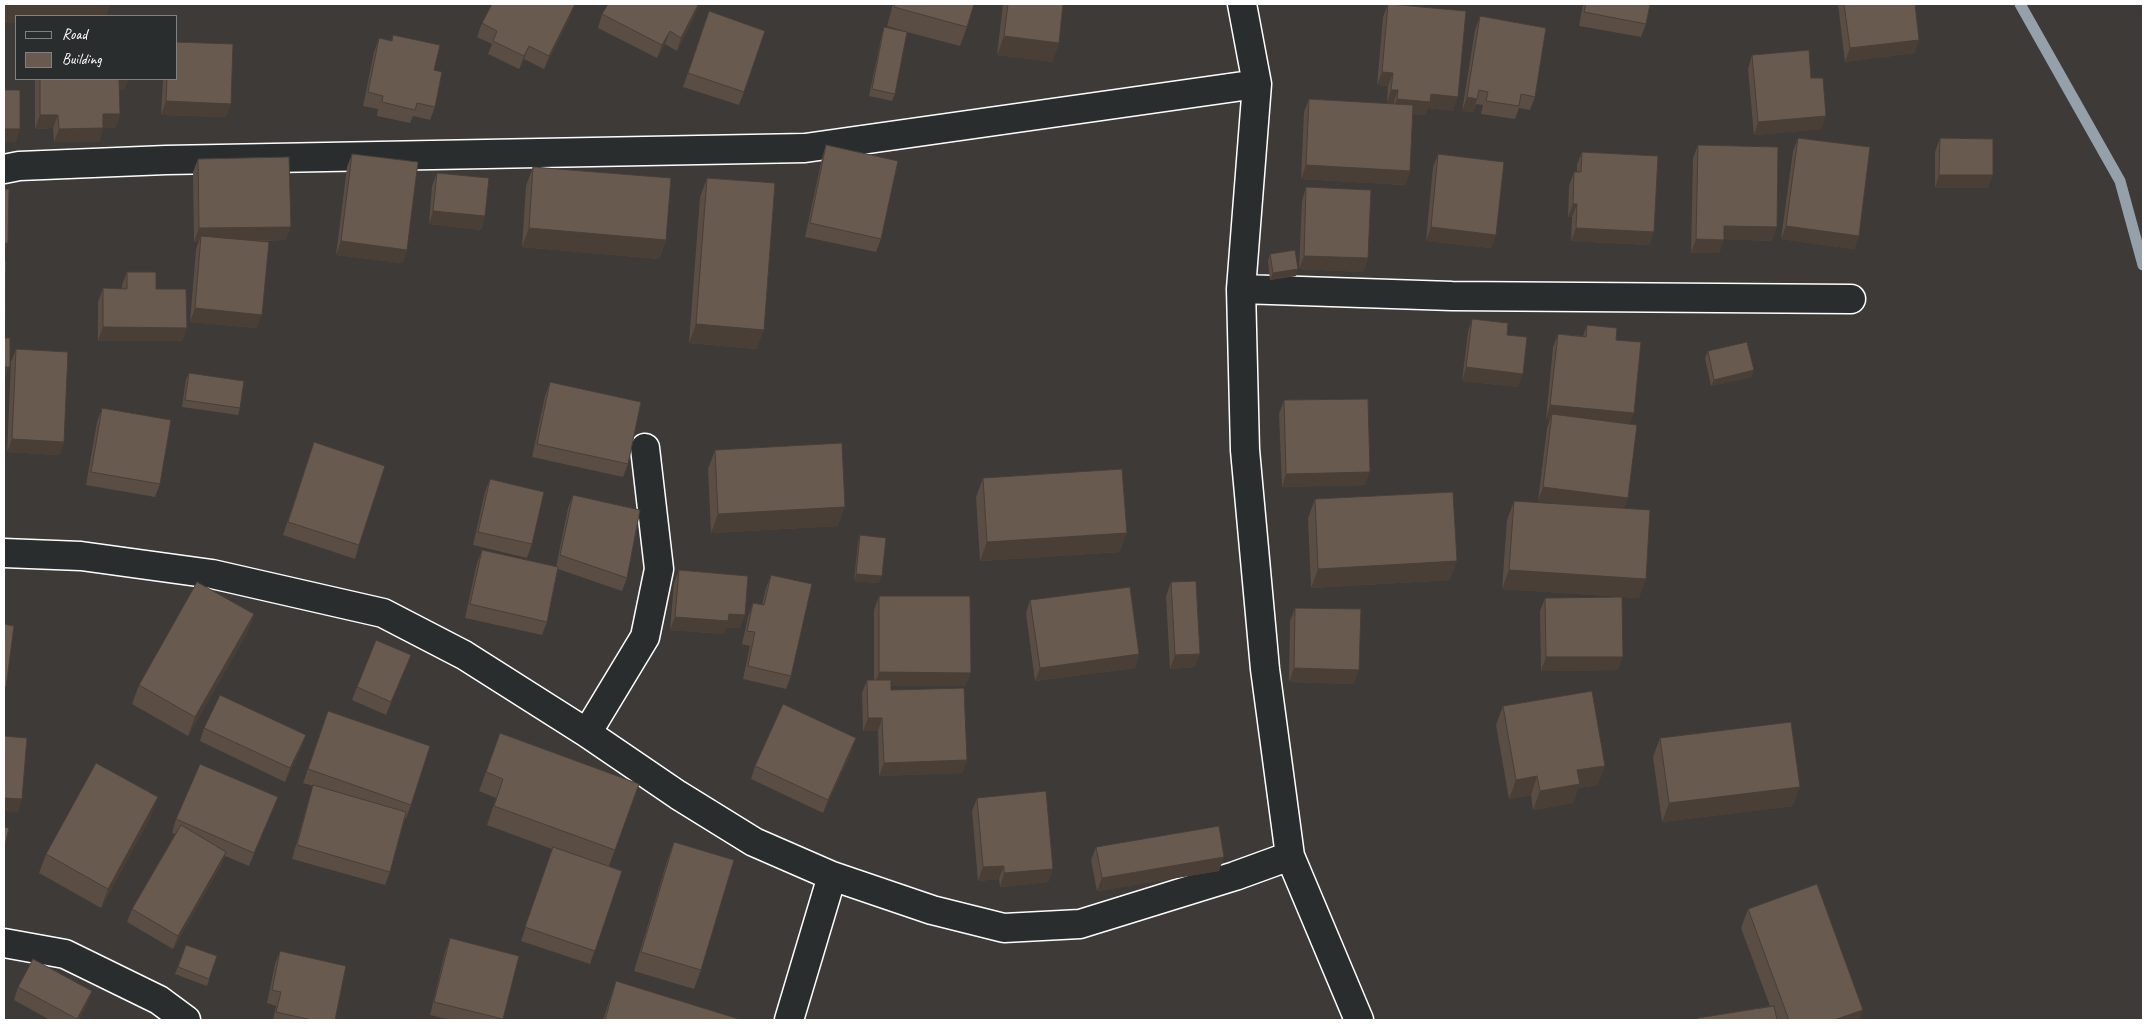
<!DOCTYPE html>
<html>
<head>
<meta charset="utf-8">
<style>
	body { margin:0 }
	#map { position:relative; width:2147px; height:1024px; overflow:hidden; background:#3d3a38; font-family:Caveat,sans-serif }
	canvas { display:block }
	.frame { position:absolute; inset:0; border:5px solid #fff; pointer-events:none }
	.legend { position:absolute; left:15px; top:15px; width:162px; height:65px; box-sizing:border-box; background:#2a2d2e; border:1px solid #7f8182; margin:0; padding:6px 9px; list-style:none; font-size:15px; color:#fff }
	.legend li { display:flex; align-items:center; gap:10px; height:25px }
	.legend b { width:25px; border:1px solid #7f8182 }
</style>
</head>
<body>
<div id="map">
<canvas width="2147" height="1024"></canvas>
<div class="frame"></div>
<ul class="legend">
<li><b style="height:6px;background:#2a2d2e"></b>Road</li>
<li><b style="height:14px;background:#685a4f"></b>Building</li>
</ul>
</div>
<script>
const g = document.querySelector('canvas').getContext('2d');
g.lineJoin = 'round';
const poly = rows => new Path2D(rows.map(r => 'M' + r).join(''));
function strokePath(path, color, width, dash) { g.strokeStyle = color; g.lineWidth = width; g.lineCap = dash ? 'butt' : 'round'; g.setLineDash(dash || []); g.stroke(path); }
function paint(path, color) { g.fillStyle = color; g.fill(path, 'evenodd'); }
const stream = poly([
	[2020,4,2120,181,2143,265]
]);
const minor = poly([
	[1242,4,1257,84,1241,289,1245,450,1265,669,1290,856,1359,1020],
	[4,169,19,166,166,160,805,148,1257,84],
	[1241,289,1452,296,1851,299],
	[4,553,81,556,212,574,383,613,464,655,587,733,678,795,754,842,832,876,932,910,1004,928,1080,924,1235,876,1290,856],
	[587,733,645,637,659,569,645,448],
	[4,943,65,954,159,1000,186,1020],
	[789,1020,832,876]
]);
const wall = poly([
	[893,4,974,4,967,27,960,46,907,32,895,94,892,101,869,96,882,34,884,27,905,31,887,26],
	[1003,4,1063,4,1059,43,1052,62,997,55],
	[1388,4,1453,111,1428,108,1425,115,1413,114,1410,171,1405,185,1301,179,1304,112,1309,99,1393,104,1387,103,1388,86,1377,85,1383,17],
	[1583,4,1650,4,1646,24,1641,37,1579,26],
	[1838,4,1915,4,1915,53,1845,62],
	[698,5,693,19,677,51,665,44,657,58,598,28,602,14],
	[1480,16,1535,97,1530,110,1519,108,1515,119,1481,114,1483,105,1476,104,1473,112,1462,111,1475,30],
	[570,17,544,69,524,59,519,69,488,54,492,44,477,37,482,23],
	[704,25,744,92,739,105,683,87],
	[393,35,434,70,435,107,430,120,413,116,410,123,377,116,378,109,363,106,374,52,379,38,391,41],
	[1752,55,1811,78,1822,129,1754,135,1748,69],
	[35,79,128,79,124,90,119,90,120,114,115,128,103,128,99,142,54,142,53,128,35,129],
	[163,79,176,79,226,117,161,115],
	[1798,138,1859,236,1854,249,1781,239,1793,151],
	[1940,138,1988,188,1935,188,1935,152],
	[826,145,881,239,876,252,805,237,822,158],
	[1698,145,1772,241,1724,239,1719,253,1691,253,1693,158],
	[1582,152,1650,245,1571,241,1572,217,1568,217,1569,186,1574,172,1577,172,1577,165],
	[352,154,407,250,402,263,336,255,347,167],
	[1438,154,1496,235,1491,248,1426,241,1433,167],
	[198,159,286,240,255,241,257,328,190,322,196,249,199,241,194,242,193,172],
	[533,167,666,240,659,259,522,247,526,186],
	[437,173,485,216,481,230,429,224,432,186],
	[707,178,757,349,689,343,700,197],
	[1306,187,1368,258,1363,272,1299,269,1302,201],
	[1270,254,1296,276,1270,280,1268,261],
	[127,272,156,289,187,328,182,341,98,341,98,302,103,288,122,289,122,285],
	[1472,319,1507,335,1518,387,1462,381,1468,332],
	[1587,325,1616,340,1630,424,1628,498,1624,508,1639,598,1502,589,1507,520,1514,501,1573,505,1538,501,1547,428,1550,419,1546,419,1553,347,1558,334,1583,336],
	[16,349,64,442,59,455,7,452,11,362],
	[1708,351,1754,370,1751,377,1711,386,1705,358],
	[189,373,240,408,238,415,182,407,186,379],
	[550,382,628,464,623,477,532,457,545,396],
	[1284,400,1365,485,1282,487,1279,414],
	[102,408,160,484,155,497,86,485,97,422],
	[314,442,359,545,355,559,283,535],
	[715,450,838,526,711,533,708,469],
	[983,478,1120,552,980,561,976,497],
	[490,479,532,544,527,558,473,545,485,492],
	[573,495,627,578,622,591,558,569,547,622,542,635,465,618,477,563,482,550,556,567,568,508],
	[1315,499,1450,580,1311,588,1308,518],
	[860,535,879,583,854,581,858,542],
	[679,570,740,628,726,628,723,634,670,630,674,583],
	[771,575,791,676,786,689,743,679,750,646,742,644,748,617,753,603,762,605,766,588],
	[1171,582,1195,667,1170,669,1166,596],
	[879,596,966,686,891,686,891,690,967,760,962,773,879,776,878,731,863,731,862,693,867,680,874,680,874,610],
	[1545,598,1618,670,1541,671,1540,611],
	[1030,600,1139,654,1135,668,1035,681,1026,613],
	[1295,608,1354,684,1289,682,1290,621],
	[254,614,247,633,188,736,132,704,139,685],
	[411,655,386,715,352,700,357,687],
	[1503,706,1598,785,1578,788,1573,803,1533,810,1531,795,1509,799,1496,725],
	[328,711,411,805,406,818,405,818,390,872,385,885,292,859,309,799,313,786,303,783],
	[204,728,306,735,301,748,285,782,200,741],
	[500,733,639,784,609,866,622,871,590,964,521,941,552,849,487,825,496,798,479,791],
	[1660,738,1793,806,1662,822,1653,757],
	[852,751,823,813,751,779,755,766],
	[278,797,273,810,249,866,225,856,221,865,173,949,127,922,132,909,175,834,172,833,176,819],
	[977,798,1053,869,1048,882,1000,887,999,879,978,881,972,811],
	[151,816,101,908,39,873,46,854],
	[674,842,701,970,694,989,634,971,667,861],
	[1096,847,1219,871,1097,891,1091,860],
	[1748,909,1859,1020,1697,1020,1698,1018,1770,1006,1741,928],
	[450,938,519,956,502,1020,451,1020,430,1015,445,952],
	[186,945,217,956,207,986,175,974],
	[280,951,335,1020,273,1020,276,1006,267,1003,275,964],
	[616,981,742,1020,603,1020],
	[18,987,92,991,87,1004,79,1020,50,1020,14,1000]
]);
const shadedWall = poly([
	[4,4,110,4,106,16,16,16,16,23,4,23],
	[575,4,570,17,544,69,549,56],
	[698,5,693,19,677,51,681,38],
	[670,31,665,44,657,58,662,45],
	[1004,36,1059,43,1052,62,997,55],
	[1919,40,1915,53,1845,62,1850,48],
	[529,46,524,59,519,69,524,56],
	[1382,72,1393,73,1388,86,1377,85],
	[118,79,128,79,124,90,114,90],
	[1391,90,1398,90,1393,104,1387,103],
	[1431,94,1458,97,1453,111,1428,108,1425,115,1392,112,1397,99],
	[1467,97,1477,99,1473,112,1462,111],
	[166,101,231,104,226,117,161,115],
	[103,114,120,114,115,128,98,128],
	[40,115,58,115,53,128,35,129],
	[1826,116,1822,129,1754,135,1758,122],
	[103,128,99,142,54,142,59,129],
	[4,129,20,129,16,142,4,142],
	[1306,165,1410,171,1405,185,1301,179],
	[1939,175,1993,175,1988,188,1935,188],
	[1573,204,1577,204,1572,217,1568,217],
	[433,211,485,216,481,230,429,224],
	[1724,226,1777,227,1772,241,1719,239],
	[1786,226,1859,236,1854,249,1781,239],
	[291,227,286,240,201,241,201,236,199,241,194,242,199,228],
	[1431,227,1496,235,1491,248,1426,241],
	[529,228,666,240,659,259,522,247],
	[1576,228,1654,232,1650,245,1571,241],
	[1696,239,1724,240,1719,253,1691,253],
	[341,241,407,250,402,263,336,255],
	[4,243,8,243,4,255],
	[1304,256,1368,258,1363,272,1299,269],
	[1298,269,1296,276,1270,280,1273,273],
	[195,308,262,315,257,328,190,322],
	[696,324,764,330,757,349,689,343],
	[103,327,187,328,182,341,98,341],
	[4,367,10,367,5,380,4,380],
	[1466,367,1523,374,1518,387,1462,381],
	[1754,370,1751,377,1711,386,1714,380],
	[1550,405,1634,413,1629,427,1552,414,1550,419,1546,419],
	[12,439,64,442,59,455,7,452],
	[1370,472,1365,485,1282,487,1286,474],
	[1543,487,1628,498,1623,511,1538,501],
	[845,507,838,526,711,533,718,514],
	[1127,533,1120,552,980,561,987,542],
	[1457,561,1450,580,1311,588,1318,569],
	[1509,570,1646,579,1639,598,1502,589],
	[856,574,882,576,879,583,854,581],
	[254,614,247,633,188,736,195,717],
	[729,614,745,615,740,628,726,628,723,634,670,630,675,617],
	[1139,654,1135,668,1035,681,1040,668],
	[1200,654,1195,667,1170,669,1175,655],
	[411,655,406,668,386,715,391,702],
	[1546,657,1623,657,1618,670,1541,671],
	[1294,668,1359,670,1354,684,1289,682],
	[879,672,971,673,966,686,874,686],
	[4,686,6,687,4,694],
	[868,718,882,718,878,731,863,731],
	[306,735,301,748,285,782,290,768],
	[856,738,852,751,823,813,828,800],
	[967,760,962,773,879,776,884,763],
	[1605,766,1598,785,1578,788,1573,803,1533,810,1540,791,1577,770],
	[1537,776,1531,795,1509,799,1516,780],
	[1800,787,1793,806,1662,822,1669,803],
	[158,797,151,816,101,908,108,889],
	[278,797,273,810,249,866,254,853],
	[4,798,22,799,18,813,4,811],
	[226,852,221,865,173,949,178,936],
	[1224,857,1219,871,1097,891,1102,878],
	[1004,866,999,879,978,881,983,867],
	[1053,869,1048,882,1000,887,1004,873],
	[92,991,87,1004,79,1020,77,1020],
	[1863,1010,1859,1020,1834,1020]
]);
const building = poly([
	[492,4,575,4,549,56,529,46,524,56,493,41,497,31,482,23,492,4],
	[608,4,695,4,698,5,681,38,670,31,662,45,602,14,608,4],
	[895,4,974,4,967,27,894,7,895,4],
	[1008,4,1063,4,1059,43,1004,36,1008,4],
	[1388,4,1466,11,1458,97,1431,94,1430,102,1397,99,1398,90,1391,90,1393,73,1382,72,1388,4],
	[1586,4,1650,4,1646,24,1584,12,1586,4],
	[1844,4,1915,4,1919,40,1850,48,1844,4],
	[709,11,765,31,744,92,688,73,709,11],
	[1480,16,1546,28,1535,97,1521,94,1519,106,1486,101,1488,92,1479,90,1477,99,1467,97,1480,16],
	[884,27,907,32,895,94,872,89,884,27],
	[393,35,440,45,434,70,442,72,435,107,417,103,415,110,382,102,383,96,368,92,379,38,392,41,393,35],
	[176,42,233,44,231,104,166,101,167,79,176,79,176,42],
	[1809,50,1811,78,1823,78,1826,116,1758,122,1752,55,1809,50],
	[40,79,119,79,120,114,103,114,103,128,59,129,58,115,40,115,40,79],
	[4,90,20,90,20,129,4,129,4,90],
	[1309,99,1413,105,1410,171,1306,165,1309,99],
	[1798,138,1870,147,1859,236,1786,226,1798,138],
	[1940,138,1993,139,1993,175,1939,175,1940,138],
	[826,145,898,161,881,239,810,223,826,145],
	[1698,145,1778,147,1777,227,1724,226,1724,240,1696,239,1698,145],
	[1582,152,1658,156,1654,232,1576,228,1577,204,1573,204,1574,172,1581,172,1582,152],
	[352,154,418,162,407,250,341,241,352,154],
	[1438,154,1504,162,1496,235,1431,227,1438,154],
	[289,157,291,227,199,228,198,159,289,157],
	[533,167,671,178,666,240,529,228,533,167],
	[437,173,489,178,485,216,433,211,437,173],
	[707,178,775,183,764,330,696,324,707,178],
	[1306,187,1371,190,1368,258,1304,256,1306,187],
	[4,189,9,189,8,243,4,243,4,189],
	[201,236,269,242,262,315,195,308,201,236],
	[1295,250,1298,269,1273,273,1270,254,1295,250],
	[4,261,6,261,5,327,4,327,4,261],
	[127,272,156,272,156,289,186,289,187,328,103,327,103,288,127,289,127,272],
	[1472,319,1508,323,1507,335,1527,337,1523,374,1466,367,1472,319],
	[1587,325,1617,328,1616,340,1641,342,1634,413,1550,405,1558,334,1586,337,1587,325],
	[4,338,10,338,10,367,4,367,4,338],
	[1747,342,1754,370,1714,380,1708,351,1747,342],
	[16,349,68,352,64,442,12,439,16,349],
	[189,373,244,381,240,408,185,400,189,373],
	[550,382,641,402,628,464,537,444,550,382],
	[1368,399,1370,472,1286,474,1284,400,1368,399],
	[102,408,171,420,160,484,91,472,102,408],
	[1552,414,1637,425,1628,498,1543,487,1552,414],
	[314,442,385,466,359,545,288,522,314,442],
	[842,443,845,507,718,514,715,450,842,443],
	[1122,469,1127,533,987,542,983,478,1122,469],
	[490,479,544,492,532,544,478,532,490,479],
	[1453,492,1457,561,1318,569,1315,499,1453,492],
	[573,495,640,510,627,578,560,555,573,495],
	[1514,501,1650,510,1646,579,1509,570,1514,501],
	[860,535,886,538,882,576,856,574,860,535],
	[482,550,558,567,547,622,470,604,482,550],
	[679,570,748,576,745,615,729,614,728,621,675,617,679,570],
	[771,575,812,584,791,676,748,666,755,632,747,631,753,603,764,605,771,575],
	[1196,581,1200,654,1175,655,1171,582,1196,581],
	[197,582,254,614,195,717,139,685,197,582],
	[1130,587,1139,654,1040,668,1030,600,1130,587],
	[879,596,970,596,971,673,879,672,879,596],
	[1622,597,1623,657,1546,657,1545,598,1622,597],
	[1295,608,1361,609,1359,670,1294,668,1295,608],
	[4,624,14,626,6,687,4,686,4,624],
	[376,640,411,655,391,702,357,687,376,640],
	[867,680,891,680,891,690,964,688,967,760,884,763,882,718,868,718,867,680],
	[1592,691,1605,766,1577,770,1580,784,1540,791,1537,776,1516,780,1503,706,1592,691],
	[220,695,306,735,290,768,204,728,220,695],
	[783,704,856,738,828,800,755,766,783,704],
	[328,711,430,746,411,805,308,769,328,711],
	[1791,722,1800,787,1669,803,1660,738,1791,722],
	[500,733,639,784,615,850,494,806,503,779,486,772,500,733],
	[4,736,27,738,22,799,4,798,4,736],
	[96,763,158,797,108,889,46,854,96,763],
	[200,764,278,797,254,853,176,819,200,764],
	[313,785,406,812,390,872,297,845,313,785],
	[1046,791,1053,869,1004,873,1004,866,983,867,977,798,1046,791],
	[181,825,226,852,178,936,132,909,181,825],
	[1219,826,1224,857,1102,878,1096,847,1219,826],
	[4,827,9,828,4,849,4,827],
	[674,842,734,860,701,970,641,952,674,842],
	[553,847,622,871,595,951,525,927,553,847],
	[1817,884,1863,1010,1834,1020,1789,1020,1748,909,1817,884],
	[450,938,519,956,503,1019,434,1002,450,938],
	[186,945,217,956,209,979,178,967,186,945],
	[280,951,346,966,335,1020,312,1020,276,1012,281,992,272,990,280,951],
	[33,959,92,991,77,1019,18,987,33,959],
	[616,981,742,1020,605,1020,616,981],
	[1774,1006,1777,1020,1698,1020,1698,1018,1774,1006]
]);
strokePath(stream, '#94a1aa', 11);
strokePath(minor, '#fff', 31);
strokePath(minor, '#2a2d2e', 28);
paint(wall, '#594d44');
paint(shadedWall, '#493f37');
paint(building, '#685a4f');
strokePath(building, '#493f37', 1);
</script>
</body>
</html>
